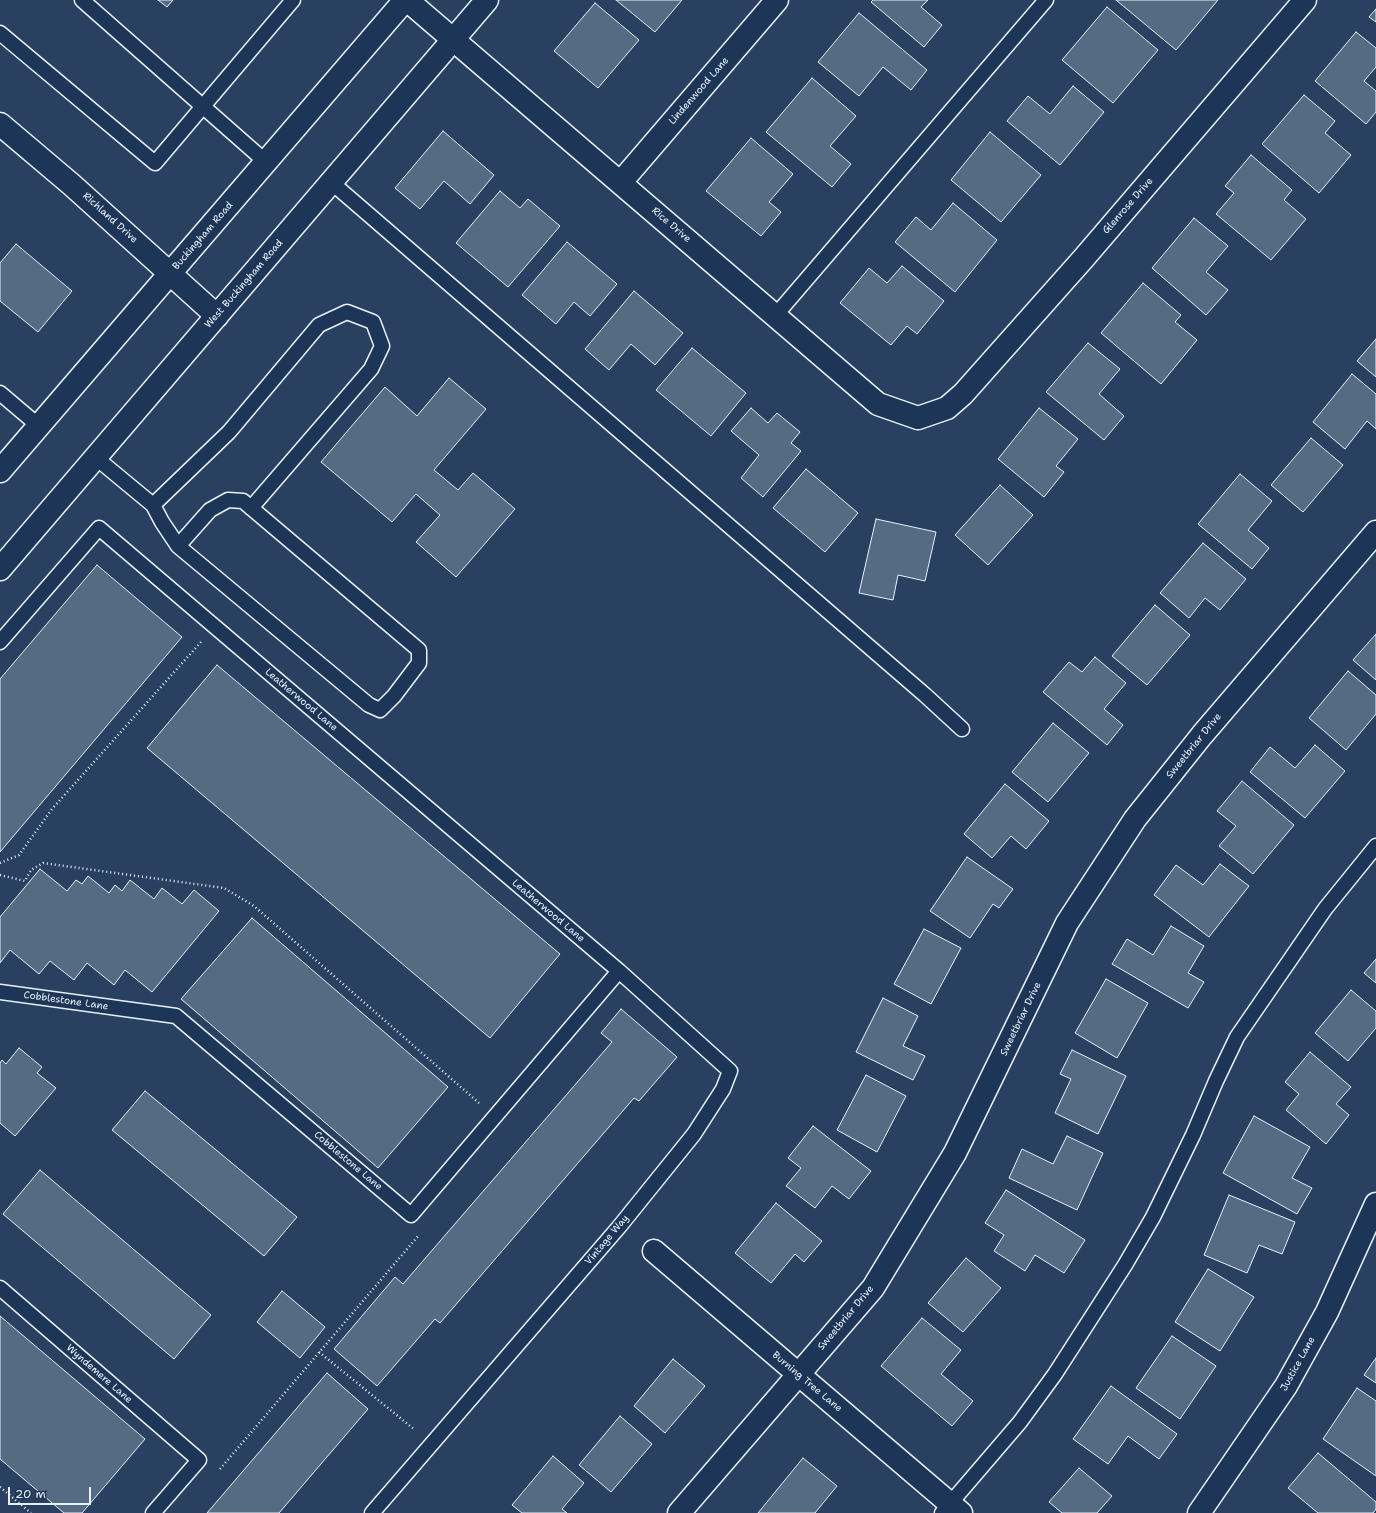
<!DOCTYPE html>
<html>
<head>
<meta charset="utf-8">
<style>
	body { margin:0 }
	#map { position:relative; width:1376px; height:1513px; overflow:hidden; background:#294061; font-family:"Shantell Sans",sans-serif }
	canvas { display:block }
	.scale { position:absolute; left:8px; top:1487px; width:83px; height:18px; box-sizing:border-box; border:2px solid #e8f1f8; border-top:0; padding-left:5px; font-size:12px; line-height:14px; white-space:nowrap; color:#e8f1f8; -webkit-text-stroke:3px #1d3557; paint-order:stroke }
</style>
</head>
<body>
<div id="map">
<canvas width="1376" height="1513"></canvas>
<div class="scale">20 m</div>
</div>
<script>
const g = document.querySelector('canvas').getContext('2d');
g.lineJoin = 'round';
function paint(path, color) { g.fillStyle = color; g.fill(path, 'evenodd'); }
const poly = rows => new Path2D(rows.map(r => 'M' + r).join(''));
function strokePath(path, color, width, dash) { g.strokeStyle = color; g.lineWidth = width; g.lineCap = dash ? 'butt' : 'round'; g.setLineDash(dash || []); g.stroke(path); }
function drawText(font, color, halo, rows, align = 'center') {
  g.font = font + ' "Shantell Sans",sans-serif'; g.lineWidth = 3; g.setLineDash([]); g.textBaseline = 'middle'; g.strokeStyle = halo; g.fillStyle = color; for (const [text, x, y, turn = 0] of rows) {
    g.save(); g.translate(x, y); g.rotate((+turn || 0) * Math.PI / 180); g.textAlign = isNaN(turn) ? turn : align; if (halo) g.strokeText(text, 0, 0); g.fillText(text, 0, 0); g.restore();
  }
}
const building = poly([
	[158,0,173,0,167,7,158,0],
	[616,0,682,0,655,32,616,0],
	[873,0,928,0,921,7,942,25,924,47,871,2,873,0],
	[1116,0,1218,0,1176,50,1116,0],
	[595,3,639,40,598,88,554,51,595,3],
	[1107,7,1158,50,1113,103,1062,60,1107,7],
	[1376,9,1376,22,1369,17,1376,9],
	[859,13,927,70,911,90,883,67,859,96,818,62,859,13],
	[1356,32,1376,48,1376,67,1364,81,1376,91,1376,112,1366,124,1315,81,1356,32],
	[812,78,856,116,830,146,851,164,832,187,766,132,812,78],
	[1073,86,1104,112,1060,165,1007,121,1028,96,1050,114,1073,86],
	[1304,95,1335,121,1325,133,1351,155,1319,193,1262,144,1304,95],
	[443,131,494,175,470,204,444,181,420,209,395,188,443,131],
	[990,132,1041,175,1001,222,951,180,990,132],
	[751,138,793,174,769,202,781,212,761,236,706,191,751,138],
	[1251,155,1292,190,1284,200,1306,219,1271,260,1216,214,1234,193,1225,186,1251,155],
	[500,191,520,208,528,199,560,226,508,287,456,243,500,191],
	[953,203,997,240,955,292,895,242,916,217,931,230,953,203],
	[1194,218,1228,246,1206,272,1228,290,1206,315,1152,268,1194,218],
	[567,242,617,284,590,316,574,302,556,324,522,295,567,242],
	[16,244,72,291,38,332,0,301,0,263,16,244],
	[902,266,944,301,917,334,907,326,891,345,840,303,869,268,887,283,902,266],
	[1143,283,1181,315,1175,322,1197,340,1161,384,1101,333,1143,283],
	[634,291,683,333,655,365,631,344,609,370,585,349,634,291],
	[1376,339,1376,377,1357,361,1376,339],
	[1088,343,1120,369,1099,394,1124,416,1104,440,1046,392,1088,343],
	[692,348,746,393,711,436,656,390,692,348],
	[1352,374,1376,394,1376,429,1367,421,1345,449,1313,422,1352,374],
	[449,378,486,409,434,470,458,490,473,473,515,509,456,577,416,542,440,515,416,494,392,522,321,462,385,387,417,416,449,378],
	[751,408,768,423,777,413,800,432,791,443,801,451,763,497,741,478,759,455,731,431,751,408],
	[1039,408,1078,439,1056,466,1064,472,1044,497,998,459,1039,408],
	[1311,438,1343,465,1303,512,1271,485,1311,438],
	[806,469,858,513,825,552,773,508,806,469],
	[1240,474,1272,501,1248,530,1269,548,1252,569,1198,524,1240,474],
	[1000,485,1033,515,988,565,955,535,1000,485],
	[876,519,936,532,925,581,898,575,893,600,859,593,876,519],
	[1203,543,1246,579,1220,610,1205,598,1189,618,1160,593,1203,543],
	[97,565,182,637,0,852,0,679,97,565],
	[1155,605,1190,635,1147,685,1112,656,1155,605],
	[1376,634,1376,680,1353,660,1376,634],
	[1095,657,1126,683,1104,709,1123,725,1107,745,1043,692,1069,662,1082,672,1095,657],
	[217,665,560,954,490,1038,147,748,217,665],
	[1348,671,1376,695,1376,714,1346,750,1309,718,1348,671],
	[1053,723,1089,753,1048,802,1012,772,1053,723],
	[1315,745,1345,771,1305,818,1250,772,1270,747,1295,768,1315,745],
	[1242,781,1294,825,1253,874,1219,846,1236,826,1217,811,1242,781],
	[1005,784,1049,821,1026,849,1011,836,992,858,964,834,1005,784],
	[967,857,1013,889,999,908,993,904,970,938,930,911,967,857],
	[1220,864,1249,886,1209,937,1154,895,1176,865,1203,885,1220,864],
	[40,869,67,891,76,880,82,884,88,876,109,893,115,885,122,891,130,880,154,899,162,888,182,904,194,890,219,911,152,992,125,970,114,985,87,963,74,980,50,961,39,974,10,950,0,963,0,917,40,869],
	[252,918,448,1087,378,1168,181,999,252,918],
	[1171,926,1204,946,1188,973,1204,982,1188,1008,1112,964,1127,939,1153,955,1171,926],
	[924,929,961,948,931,1004,894,984,924,929],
	[1376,959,1376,983,1364,973,1376,959],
	[1106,979,1148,1003,1117,1058,1075,1033,1106,979],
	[1351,990,1376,1011,1376,1028,1348,1061,1315,1033,1351,990],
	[883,998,918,1016,903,1046,925,1056,913,1080,856,1052,883,998],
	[621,1009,677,1057,639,1101,634,1098,440,1323,435,1319,377,1386,334,1349,395,1277,403,1284,612,1042,601,1033,621,1009],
	[19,1048,42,1067,37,1073,56,1088,15,1136,0,1123,0,1063,2,1060,6,1064,19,1048],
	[1072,1050,1126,1076,1098,1134,1055,1113,1071,1079,1060,1074,1072,1050],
	[1310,1052,1351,1087,1336,1104,1349,1115,1326,1144,1286,1110,1299,1094,1285,1082,1310,1052],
	[866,1075,906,1096,877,1152,837,1130,866,1075],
	[145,1091,297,1217,264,1256,112,1130,145,1091],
	[1254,1116,1310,1147,1292,1178,1312,1188,1297,1214,1223,1173,1254,1116],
	[813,1126,871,1171,849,1199,832,1186,815,1208,786,1186,801,1168,788,1158,813,1126],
	[1067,1136,1103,1153,1077,1210,1009,1178,1022,1149,1053,1164,1067,1136],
	[40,1170,211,1315,174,1359,3,1214,40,1170],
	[1006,1190,1085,1240,1064,1273,1035,1255,1025,1271,994,1251,1004,1235,985,1223,1006,1190],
	[1229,1195,1295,1222,1282,1254,1259,1245,1247,1273,1204,1255,1229,1195],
	[776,1203,822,1241,804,1262,795,1254,771,1283,735,1253,776,1203],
	[966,1258,1001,1288,963,1332,928,1303,966,1258],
	[1208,1269,1254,1297,1220,1351,1175,1322,1208,1269],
	[282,1291,325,1327,300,1358,257,1322,282,1291],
	[0,1316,145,1439,82,1513,64,1513,0,1459,0,1316],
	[922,1318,961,1350,941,1374,973,1401,952,1426,881,1366,922,1318],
	[1172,1336,1216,1366,1180,1419,1136,1388,1172,1336],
	[1376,1358,1376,1383,1364,1375,1376,1358],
	[673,1359,705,1386,665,1433,634,1406,673,1359],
	[327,1373,368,1409,279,1513,207,1513,327,1373],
	[1111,1386,1177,1434,1159,1459,1128,1436,1108,1464,1073,1439,1111,1386],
	[1357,1388,1376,1401,1376,1476,1323,1439,1357,1388],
	[620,1416,652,1444,611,1492,579,1465,620,1416],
	[1318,1453,1376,1502,1376,1509,1373,1513,1318,1513,1288,1488,1318,1453],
	[553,1456,584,1483,562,1509,567,1513,522,1513,512,1505,553,1456],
	[803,1458,837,1486,815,1513,758,1513,803,1458],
	[1079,1468,1112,1496,1097,1513,1062,1513,1049,1502,1079,1468]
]);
const path = poly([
	[0,863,19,855,52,809,201,642],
	[0,875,25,881,31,870,43,863,224,888,254,906,479,1103],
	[319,1352,415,1430],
	[220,1469,419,1235],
	[0,1487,31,1513]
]);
const lane = poly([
	[82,0,266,162],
	[0,33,155,163,293,0],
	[331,182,925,695,962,729],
	[775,316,1046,0],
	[0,393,40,427],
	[95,457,153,505,162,522,178,546,369,705,380,710,394,696,419,663,419,650,243,501,228,500,210,510,178,546],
	[153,505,229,432,319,325,347,312,373,322,382,346,371,369,251,508],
	[0,642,99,528,619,971,730,1071,723,1089,694,1134,619,1227,372,1513],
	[0,992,176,1016,411,1215,619,971],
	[0,1288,199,1460,153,1513],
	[942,1513,1020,1422,1055,1374,1100,1304,1125,1265,1153,1217,1193,1135,1216,1081,1237,1037,1325,909,1376,846]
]);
const street = poly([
	[407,0,878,404,918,418,947,408,963,394,1083,259,1305,0],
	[0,124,72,185,217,316],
	[621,182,777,0],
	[654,1251,961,1513],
	[679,1513,873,1288,955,1153,1067,923,1135,819,1202,735,1376,532],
	[1199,1513,1286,1386,1327,1312,1376,1204]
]);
const secondary = poly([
	[0,471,405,0],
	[0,569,487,0]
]);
const streetNames = [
	["Lindenwood Lane",699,91,-49],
	["Glenrose Drive",1128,206,-49],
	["Richland Drive",110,218,42],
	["Rice Drive",671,225,41],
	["Buckingham Road",203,236,-49],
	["West Buckingham Road",244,284,-49],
	["Leatherwood Lane",301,700,40],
	["Sweetbriar Drive",1194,746,-51],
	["Leatherwood Lane",548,911,40],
	["Cobblestone Lane",66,1001,8],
	["Sweetbriar Drive",1021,1019,-64],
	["Cobblestone Lane",348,1161,40],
	["Vintage Way",607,1240,-50],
	["Sweetbriar Drive",846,1318,-50],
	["Justice Lane",1298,1364,-61],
	["Wyndemere Lane",99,1374,41],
	["Burning Tree Lane",807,1382,40]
];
paint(building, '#556a83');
strokePath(building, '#e8f1f8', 1);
strokePath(lane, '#e8f1f8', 17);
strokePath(street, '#e8f1f8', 25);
strokePath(secondary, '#e8f1f8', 25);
strokePath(path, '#e8f1f8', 2.5, [1, 3]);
strokePath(lane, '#1d3557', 14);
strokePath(street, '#1d3557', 22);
strokePath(secondary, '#1d3557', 22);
drawText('10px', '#e8f1f8', '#1d3557', streetNames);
</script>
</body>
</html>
